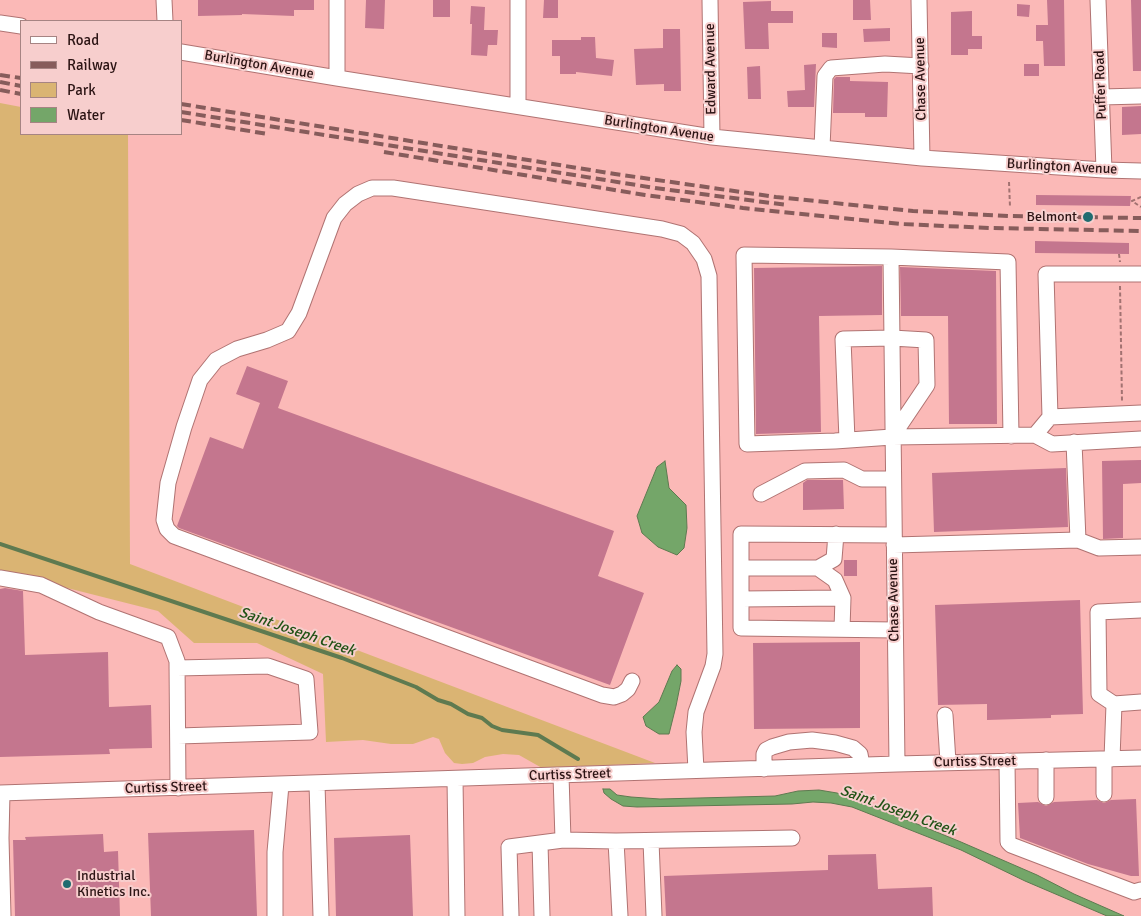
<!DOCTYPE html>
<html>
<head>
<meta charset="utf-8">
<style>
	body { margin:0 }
	#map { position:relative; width:1141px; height:916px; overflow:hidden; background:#fbb9b7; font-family:Signika,sans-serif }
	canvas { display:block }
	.legend { position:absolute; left:20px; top:20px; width:162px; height:115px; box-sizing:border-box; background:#f7cecd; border:1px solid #a68483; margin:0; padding:6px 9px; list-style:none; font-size:15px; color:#2c1414 }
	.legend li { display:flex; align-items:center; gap:10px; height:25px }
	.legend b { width:25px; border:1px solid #a68483 }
</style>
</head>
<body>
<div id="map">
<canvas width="1141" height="916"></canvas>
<ul class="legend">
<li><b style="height:6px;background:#fff"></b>Road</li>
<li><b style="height:6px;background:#875c5b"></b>Railway</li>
<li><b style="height:14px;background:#dab473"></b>Park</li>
<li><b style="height:14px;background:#74a669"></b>Water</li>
</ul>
</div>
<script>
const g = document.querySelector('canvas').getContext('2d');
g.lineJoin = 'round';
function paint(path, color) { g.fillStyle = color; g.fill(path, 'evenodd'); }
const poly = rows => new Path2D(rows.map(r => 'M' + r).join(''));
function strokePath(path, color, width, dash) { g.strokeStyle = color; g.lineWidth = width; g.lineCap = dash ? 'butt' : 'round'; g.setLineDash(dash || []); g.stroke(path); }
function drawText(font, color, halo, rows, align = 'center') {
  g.font = font + ' Signika,sans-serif'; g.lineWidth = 4; g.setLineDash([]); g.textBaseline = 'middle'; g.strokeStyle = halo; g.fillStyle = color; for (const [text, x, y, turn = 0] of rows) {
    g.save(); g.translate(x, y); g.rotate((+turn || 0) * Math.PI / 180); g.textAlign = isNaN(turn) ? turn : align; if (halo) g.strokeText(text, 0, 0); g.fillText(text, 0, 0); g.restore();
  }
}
const green = poly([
	[0,103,21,107,21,134,128,134,130,564,655,763,542,768,519,755,503,754,485,757,473,763,462,764,454,763,445,753,439,739,433,737,413,744,391,744,363,740,326,742,323,674,257,643,194,643,158,611,0,571]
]);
const water = poly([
	[665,461,669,488,686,505,687,528,684,548,677,555,658,547,642,533,637,516,657,467,665,461],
	[677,665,681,669,681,681,676,706,669,734,659,734,646,726,643,717,659,702,672,671,677,665],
	[603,789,610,789,617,795,631,797,660,799,775,796,798,791,819,790,837,793,895,815,961,842,1037,875,1074,894,1124,916,1107,916,1025,881,961,850,852,807,831,803,813,802,792,804,637,807,623,806,611,799,604,793,603,789]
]);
const stream = poly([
	[0,544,342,658,416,687,438,700,451,704,468,714,482,718,492,726,502,730,538,735,578,759]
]);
const building = poly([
	[198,0,314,0,314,10,294,10,294,16,242,14,242,15,198,16],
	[366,0,385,0,384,29,365,28],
	[433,0,450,0,450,17,433,17],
	[544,0,558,0,558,18,543,18],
	[853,0,870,0,871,20,853,20],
	[1047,0,1064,0,1065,66,1044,66,1043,41,1036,41,1036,25,1048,25],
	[1131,0,1141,0,1141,71,1133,71],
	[771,1,771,11,793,11,793,23,768,23,769,49,745,49,743,2],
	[1017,4,1030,5,1029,17,1017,16],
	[471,6,485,7,484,30,498,30,497,45,488,45,487,56,471,55,472,24,470,24],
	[972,11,972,36,982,36,982,49,968,49,968,55,951,55,951,12],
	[890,28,890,41,864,42,863,29],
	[663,29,680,29,681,91,664,91,664,84,636,85,634,49,663,48],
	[822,33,837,33,837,48,822,47],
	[581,37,595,37,596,58,614,60,612,76,576,72,576,74,560,74,560,56,552,56,552,40,581,40],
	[816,64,814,107,788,107,787,91,805,90,804,65],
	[1024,64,1039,64,1039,76,1024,76],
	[760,66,761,99,748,99,747,67],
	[836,77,850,77,850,81,888,82,887,117,865,117,865,113,833,113,834,79],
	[1141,106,1141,134,1122,135,1122,107],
	[1036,195,1131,196,1130,206,1036,205],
	[1035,241,1129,243,1129,254,1035,253],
	[882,266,882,315,819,316,821,432,756,434,754,268],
	[900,267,996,271,997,424,949,424,948,316,901,316],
	[247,366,288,381,278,408,614,531,598,576,644,593,610,685,179,528,177,526,210,437,243,449,260,403,236,394],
	[1141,460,1141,483,1123,484,1123,538,1103,539,1102,461],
	[1066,468,1068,527,934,532,932,473],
	[807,480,843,480,844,509,803,510,803,483],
	[844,560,857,560,857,576,844,576],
	[5,588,23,591,25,655,108,652,109,707,151,705,152,748,109,749,110,754,0,757,0,589],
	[1080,600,1083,714,1051,715,1051,718,987,720,987,704,938,705,935,605],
	[860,642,860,728,754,729,753,643],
	[1136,799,1139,876,1131,876,1088,864,1020,838,1018,803,1038,802,1046,806,1054,802,1097,800,1104,803,1111,800],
	[254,830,257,916,151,916,148,833],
	[103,834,104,852,118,851,120,916,15,916,13,840,26,840,25,837],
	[410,835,413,916,336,916,334,838],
	[876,854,878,889,932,887,933,916,666,916,664,876,828,870,828,855]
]);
const path = poly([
	[1009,182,1010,207],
	[1141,197,1132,201,1141,207],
	[1119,254,1120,262],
	[1120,286,1122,401]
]);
const minor = poly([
	[164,0,165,21],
	[337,0,337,78],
	[710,0,712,137],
	[919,0,922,158],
	[1098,0,1104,170],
	[0,23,21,26],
	[181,52,337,78,712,137,922,158,1104,170,1141,171],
	[1101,97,1141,96],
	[518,106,518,0],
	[822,148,825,76,831,68,885,64,921,66],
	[891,257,897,764],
	[1050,417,1141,413],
	[1035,435,1052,444,1141,439],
	[1011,436,1008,262,891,257,744,255,747,444,835,441,892,437,1035,435,1050,417,1046,274,1141,274],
	[847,440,843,339,892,338,926,340,927,385,892,437],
	[1074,442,1078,540],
	[761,494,805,471,844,470,862,479,893,479],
	[893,535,741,534,741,628,895,630],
	[894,545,1078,540,1099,548,1141,547],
	[741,568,818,568,834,559,836,534],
	[818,568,835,580,843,598],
	[0,578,41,585,99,612,168,637,177,661,178,788],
	[741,599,843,598,842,629],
	[1141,610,1098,612,1099,694,1114,704,1141,702],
	[177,668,268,666,306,679,310,732,178,736],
	[632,681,628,689,622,694,614,697,602,695,174,536,167,529,164,520,168,483,184,427,200,380,216,360,237,349,267,340,288,331,299,313,334,218,345,204,358,194,372,188,393,188,662,229,681,234,693,243,704,259,709,276,715,654,713,666,696,712,694,732,696,770],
	[945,715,948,762],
	[1104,759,1104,794],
	[1112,759,1114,704],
	[1046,760,1046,797],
	[1007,761,1008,842,1011,845,1134,892,1141,890],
	[764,769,764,754,766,750,772,747,789,742,812,740,835,743,853,748,860,754,862,765],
	[455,779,457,916],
	[317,784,321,916],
	[0,793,897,764,1141,758],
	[2,793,1,838,3,916],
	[563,840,616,841],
	[651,841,654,916],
	[540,843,542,916],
	[275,916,275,852,281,785],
	[511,916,509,847,563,840,561,775],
	[620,916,616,841,792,838]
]);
const rail = poly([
	[0,75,21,78],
	[0,82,21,86],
	[0,90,21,94],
	[181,104,615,174,776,197,913,211,1008,216,1141,218],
	[181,112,655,188,787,205],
	[181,120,268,134],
	[384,152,645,195,743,208,901,224,990,228,1141,231]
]);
const markers = [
	[1088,217,6,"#206c70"],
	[67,884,5,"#206c70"]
];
const streetNames = [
	["Burlington Avenue",259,65,10],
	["Edward Avenue",711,69,-91],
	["Chase Avenue",921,79,-91],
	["Puffer Road",1101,85,-92],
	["Burlington Avenue",659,129,9],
	["Burlington Avenue",1062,167,3],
	["Chase Avenue",894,600,-91],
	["Curtiss Street",975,762,-1],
	["Curtiss Street",570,775,-2],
	["Curtiss Street",166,788,-2]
];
const poiNames = [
	["Belmont",1077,217],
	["Industrial",77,876,"left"],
	["Kinetics Inc.",77,892,"left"]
];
const waterNames = [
	["Saint Joseph Creek",297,632,19],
	["Saint Joseph Creek",898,811,20]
];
paint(green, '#dab473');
paint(water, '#74a669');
strokePath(water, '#5e7a50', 1);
strokePath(stream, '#5e7a50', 4);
paint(building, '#c4768e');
strokePath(minor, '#b07372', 17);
strokePath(path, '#a27271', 2, [4, 2.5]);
strokePath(minor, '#fff', 15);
strokePath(rail, '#875c5b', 4, [10, 5]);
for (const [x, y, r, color] of markers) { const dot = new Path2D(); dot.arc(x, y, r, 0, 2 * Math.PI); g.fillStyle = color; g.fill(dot); strokePath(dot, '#f7cecd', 2); }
drawText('14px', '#2c1414', '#f7cecd', streetNames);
drawText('14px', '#2c1414', '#f7cecd', poiNames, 'right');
drawText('italic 15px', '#215215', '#f7cecd', waterNames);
</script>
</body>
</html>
